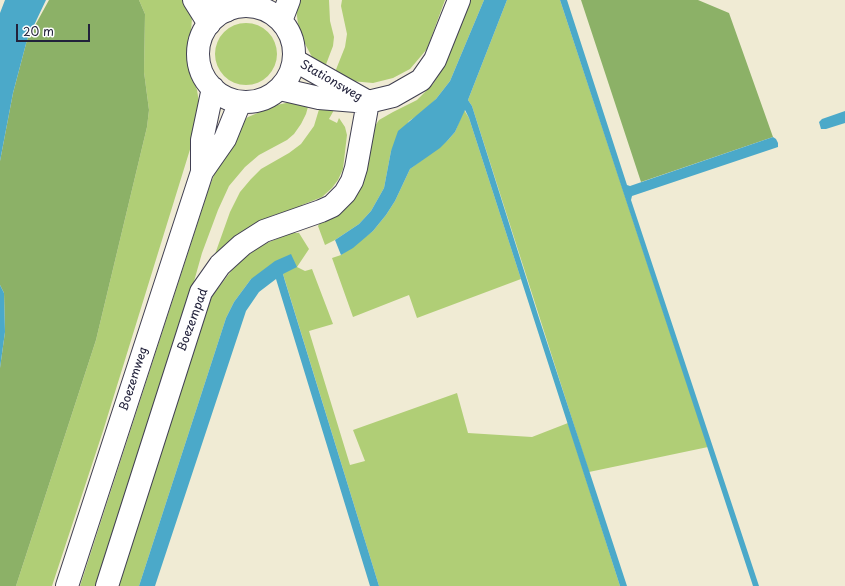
<!DOCTYPE html>
<html>
<head>
<meta charset="utf-8">
<style>
	body { margin:0 }
	#map { position:relative; width:845px; height:586px; overflow:hidden; background:#f0ebd4; font-family:"Playpen Sans",sans-serif }
	canvas { display:block }
	.scale { position:absolute; left:16px; top:24px; width:74px; height:18px; box-sizing:border-box; border:2px solid #22223b; border-top:0; padding-left:5px; font-size:12px; line-height:14px; white-space:nowrap; color:#22223b; -webkit-text-stroke:3px #fff; paint-order:stroke }
</style>
</head>
<body>
<div id="map">
<canvas width="845" height="586"></canvas>
<div class="scale">20 m</div>
</div>
<script>
const g = document.querySelector('canvas').getContext('2d');
g.lineJoin = 'round';
function paint(path, color) { g.fillStyle = color; g.fill(path, 'evenodd'); }
const poly = rows => new Path2D(rows.map(r => 'M' + r).join(''));
function strokePath(path, color, width, dash) { g.strokeStyle = color; g.lineWidth = width; g.lineCap = dash ? 'butt' : 'round'; g.setLineDash(dash || []); g.stroke(path); }
function drawText(font, color, halo, rows, align = 'center') {
  g.font = font + ' "Playpen Sans",sans-serif'; g.lineWidth = 4; g.setLineDash([]); g.textBaseline = 'middle'; g.strokeStyle = halo; g.fillStyle = color; for (const [text, x, y, turn = 0] of rows) {
    g.save(); g.translate(x, y); g.rotate((+turn || 0) * Math.PI / 180); g.textAlign = isNaN(turn) ? turn : align; if (halo) g.strokeText(text, 0, 0); g.fillText(text, 0, 0); g.restore();
  }
}
const green = poly([
	[139,0,186,0,192,18,191,32,188,40,187,57,188,65,197,90,199,102,196,130,103,431,52,586,16,586,96,340,147,127,149,110,144,72,145,14],
	[298,0,329,0,330,21,334,37,333,46,325,67,312,57,304,42,298,24,296,8],
	[342,0,445,0,427,49,410,69,393,78,373,83,351,81,335,72,345,47,347,34,341,6],
	[470,0,484,0,450,81,436,99,423,112,409,121,391,151,384,188,371,211,359,224,335,240,325,245,318,226,373,129,379,120,393,112,417,100,433,84,446,63],
	[507,0,560,0,708,447,589,472,472,106,468,100],
	'215 54a31 31 0 1 1 62 0a31 31 0 1 1-62 0Z',
	[295,101,309,103,306,114,301,124,294,134,287,140,259,155,245,167,229,186,218,210,202,253,191,292,95,586,80,586,209,188,218,165,242,122,248,117,277,105],
	[320,106,334,110,329,119,337,123,339,118,345,127,347,135,343,169,338,180,332,188,322,197,302,205,302,208,274,215,251,226,214,257,230,212,240,192,251,179,261,169,289,153,301,144,314,126],
	[464,110,469,118,521,279,417,318,409,295,353,317,332,258,341,255,373,231,386,215,395,201,410,169,448,140,455,132],
	[291,233,299,233,309,249,297,267,305,271,312,269,333,324,309,331,350,465,365,461,353,430,457,393,468,433,532,437,568,423,620,586,379,586,283,274,251,279,234,302,226,318,139,586,115,586,209,300,232,270,244,258,262,245]
]);
const forest = poly([
	[49,0,139,0,145,14,144,72,149,110,147,127,96,340,16,586,0,586,0,368,5,332,4,293,0,285,0,161,13,93,27,40],
	[581,0,698,0,729,13,773,137,641,182]
]);
const water = poly([
	[5,0,46,0,27,40,13,93,0,161,0,13],
	[484,0,507,0,468,100,472,106,538,315,627,586,620,586,469,118,465,110,455,132,448,140,440,148,410,169,395,201,386,215,373,231,353,248,341,255,335,240,359,224,371,211,384,188,391,151,398,131,436,99,450,81],
	[560,0,567,0,627,185,630,186,773,137,776,139,778,143,778,147,632,196,631,200,759,586,753,586],
	[845,111,845,123,826,129,821,129,819,122,822,119],
	[291,254,297,267,283,274,285,281,379,586,370,586,276,279,259,292,246,311,155,586,139,586,226,318,234,302,251,279,275,261],
	[0,285,4,293,5,332,0,368]
]);
const minor = poly([
	[194,0,209,24],
	[216,0,226,11],
	[294,60,363,99],
	[280,89,319,98,368,102,393,96,421,80,435,60,459,0],
	[107,586,201,292,220,265,242,245,264,231,321,211,332,206,345,193,352,181,356,168,368,102]
]);
const major = poly([
	'198 54a48 48 0 1 1 96 0a48 48 0 1 1-96 0Z',
	[281,21,289,0],
	[202,172,202,140,213,88],
	[67,586,202,172,225,139,240,102]
]);
const streetNames = [
	["Stationsweg",331,81,30],
	["Boezempad",193,320,-70],
	["Boezemweg",134,379,-72]
];
paint(green, '#b0ce76');
paint(forest, '#8cb167');
paint(water, '#4ba9c9');
strokePath(minor, '#414052', 24);
strokePath(major, '#414052', 24);
strokePath(minor, '#fff', 22);
strokePath(major, '#fff', 22);
drawText('12px', '#22223b', '#fff', streetNames);
</script>
</body>
</html>
